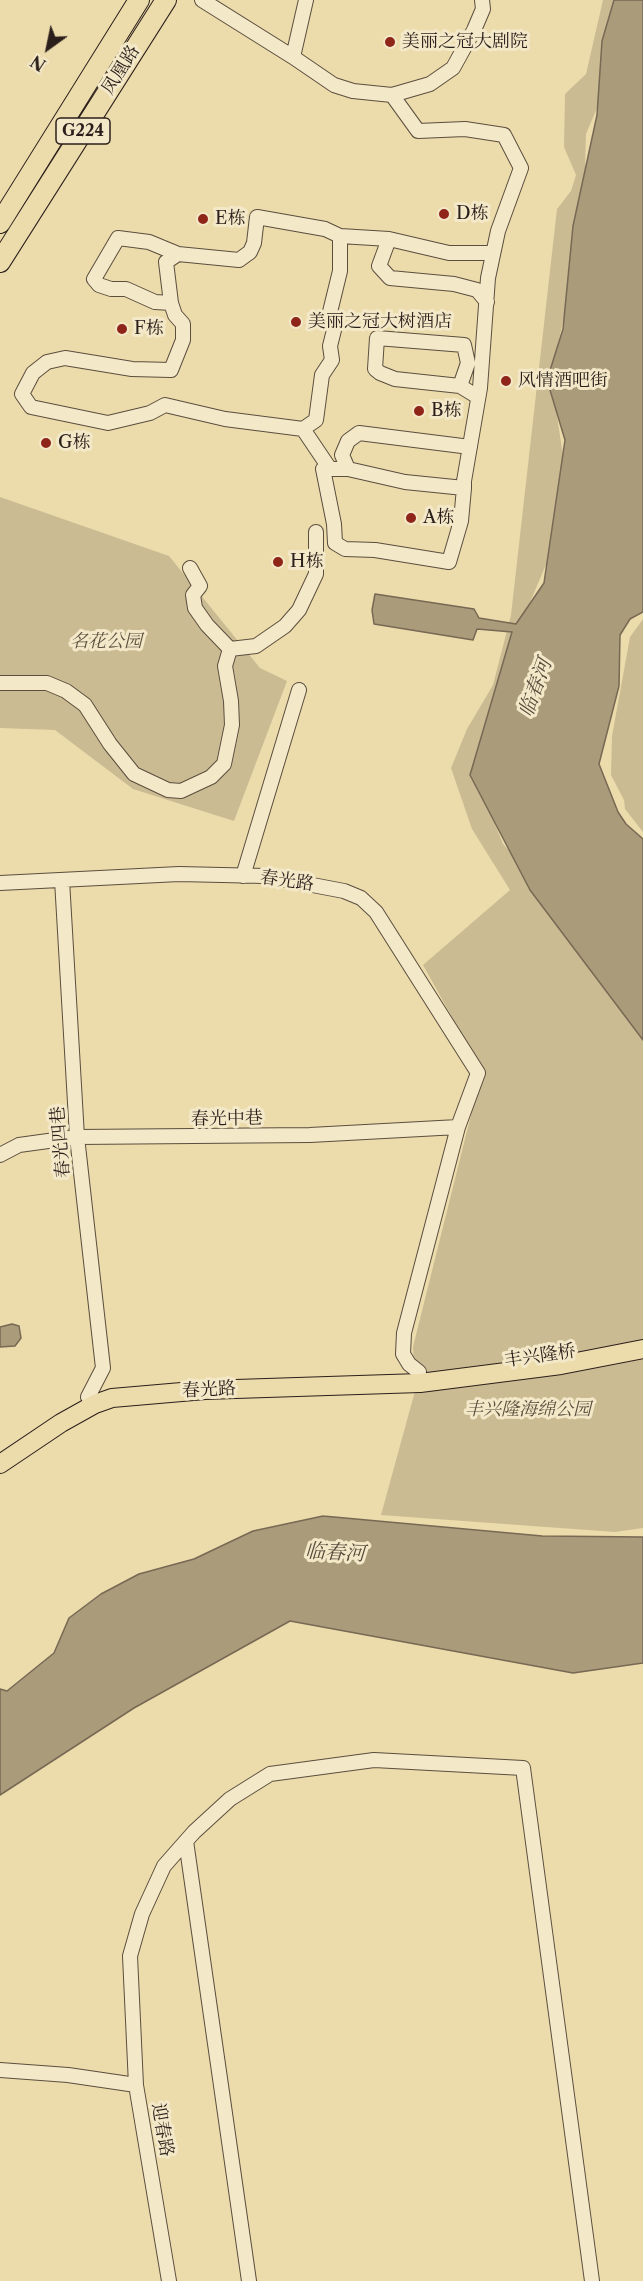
<!DOCTYPE html>
<html>
<head>
<meta charset="utf-8">
<style>
	body { margin:0 }
	#map { position:relative; width:643px; height:2281px; overflow:hidden; background:#ecdbab; font-family:"Libre Caslon Text",serif }
	canvas { display:block }
	.north { position:absolute; left:18px; top:18px; width:60px; height:60px; -webkit-text-stroke:4px #f3e8c8; paint-order:stroke; rotate:213deg; font-size:16px; font-weight:700; line-height:24px; text-align:center; color:#2b1f1b }
	.north::after { content:''; display:block; margin:auto; width:21px; height:27px; background:#2b1f1b; clip-path:polygon(50% 0,100% 100%,50% 72%,0 100%) }
</style>
</head>
<body>
<div id="map">
<canvas width="643" height="2281"></canvas>
<div class="north">N</div>
</div>
<script>
const g = document.querySelector('canvas').getContext('2d');
g.lineJoin = 'round';
function paint(path, color) { g.fillStyle = color; g.fill(path, 'evenodd'); }
const poly = rows => new Path2D(rows.map(r => 'M' + r).join(''));
function strokePath(path, color, width, dash) { g.strokeStyle = color; g.lineWidth = width; g.lineCap = dash ? 'butt' : 'round'; g.setLineDash(dash || []); g.stroke(path); }
function drawText(font, color, halo, rows, align = 'center') {
  g.font = font + ' "Libre Caslon Text","Noto Serif SC",serif'; g.lineWidth = 6; g.setLineDash([]); g.textBaseline = 'middle'; g.strokeStyle = halo; g.fillStyle = color; for (const [text, x, y, turn = 0] of rows) {
    g.save(); g.translate(x, y); g.rotate((+turn || 0) * Math.PI / 180); g.textAlign = isNaN(turn) ? turn : align; if (halo) g.strokeText(text, 0, 0); g.fillText(text, 0, 0); g.restore();
  }
}
const green = poly([
	[603,0,615,0,603,94,586,134,584,202,571,283,551,377,564,462,553,548,528,607,474,773,503,844,643,996,643,1528,615,1532,381,1515,415,1391,413,1347,482,1071,423,965,510,890,472,829,451,768,467,729,493,685,511,615,557,209,571,191,576,175,564,147,565,94,586,74],
	[0,497,169,556,260,668,287,681,234,821,133,789,55,730,0,728],
	[643,619,643,832,625,809,624,800,611,775,612,736,630,637]
]);
const water = poly([
	[614,0,643,0,643,612,630,619,620,635,619,686,599,764,618,812,626,824,643,839,643,1040,530,890,470,775,512,632,477,629,473,640,374,624,372,610,375,594,474,609,479,618,516,624,544,583,565,440,547,380,563,329,573,226,597,115,602,41,614,0],
	[12,1324,19,1326,21,1338,15,1346,0,1347,0,1327,12,1324],
	[323,1516,542,1536,643,1537,643,1663,573,1673,290,1621,134,1708,0,1795,0,1689,7,1691,54,1653,69,1618,101,1594,139,1574,194,1559,253,1531,323,1516]
]);
const minor = poly([
	[202,0,293,57],
	[306,0,293,57,334,85,353,91,392,95,430,84,453,68,474,30,483,9,482,0],
	[392,95,418,131,465,129,504,135,521,168,498,231,488,278,480,388,464,481,464,488,461,521,449,562,375,550,345,549,335,543,334,524,323,469,348,469,405,482,464,488],
	[389,239,379,266,390,278,454,284,477,290,487,302],
	[171,303,155,302,126,289,111,289,99,285,94,279,118,238,149,242,178,254],
	[460,386,468,363,464,345,377,338,375,369,380,373,395,379,460,386,478,397],
	[303,429,225,419,165,405,150,413,108,423,31,407,22,394,33,373,47,362,65,358,132,369,171,370,183,340,183,324,175,315,171,303,166,262,178,254,239,260,250,252,254,243,257,217,325,229,340,236],
	[330,469,303,429,316,420,322,375,332,360,330,346,334,330,329,316,340,271,340,236,389,239,449,253,493,253],
	[348,469,342,455,348,441,359,433,470,447],
	[190,568,200,586,193,595,195,608,207,625,230,649,256,646,285,626,299,610,316,574,316,532],
	[0,683,47,683,66,691,85,705,110,744,134,774,168,790,181,791,211,777,224,764,232,725,231,701,225,666,230,649],
	[243,876,299,690],
	[62,880,77,1137,103,1368,88,1397],
	[0,883,179,874,265,876,344,891,361,898,376,912,478,1073,458,1127,404,1333,403,1354,409,1364,419,1372],
	[0,1155,19,1145,77,1137,310,1135,458,1127],
	[186,1841,249,2281],
	[0,2070,68,2075,136,2085,169,2281],
	[136,2085,130,1956,142,1914,164,1866,194,1832,230,1799,270,1774,374,1760,523,1768,592,2281]
]);
const major = poly([
	[0,1464,61,1423,95,1404,112,1398,205,1390,420,1383,561,1365,643,1349]
]);
const highway = poly([
	[0,223,139,0],
	[0,262,166,0]
]);
const markers = [
	[390,42,6,"#8f2418"],
	[444,214,6,"#8f2418"],
	[203,219,6,"#8f2418"],
	[296,322,6,"#8f2418"],
	[122,329,6,"#8f2418"],
	[506,381,6,"#8f2418"],
	[419,411,6,"#8f2418"],
	[46,443,6,"#8f2418"],
	[411,518,6,"#8f2418"],
	[278,562,6,"#8f2418"]
];
const shields = [
	[83,131,54]
];
const shieldNames = [
	["G224",83,131]
];
const poiNames = [
	["美丽之冠大剧院",402,42],
	["D栋",456,214],
	["E栋",215,219],
	["美丽之冠大树酒店",308,322],
	["F栋",134,329],
	["风情酒吧街",518,381],
	["B栋",431,411],
	["G栋",58,443],
	["A栋",423,518],
	["H栋",290,562]
];
const streetNames = [
	["凤凰路",121,70,-58],
	["春光路",287,881,8],
	["春光中巷",227,1119,-1],
	["春光四巷",61,1142,-95],
	["丰兴隆桥",540,1356,-8],
	["春光路",209,1390,-3],
	["迎春路",162,2130,80]
];
const parkNames = [
	["名花公园",106,642],
	["丰兴隆海绵公园",528,1410]
];
const waterNames = [
	["临春河",536,688,-70],
	["临春河",335,1553,3]
];
paint(green, '#cbbb93');
paint(water, '#aa9b7a');
strokePath(water, '#776954', 1.5);
strokePath(minor, '#5b4e3f', 16);
strokePath(major, '#2b1f1b', 20);
strokePath(highway, '#2b1f1b', 22);
strokePath(minor, '#f3e8c8', 14);
strokePath(major, '#ecdbab', 18);
strokePath(highway, '#ecdbab', 20);
for (const [x, y, r, color] of markers) { const dot = new Path2D(); dot.arc(x, y, r, 0, 2 * Math.PI); g.fillStyle = color; g.fill(dot); strokePath(dot, '#f3e8c8', 2); }
for (const [x, y, w] of shields) { const box = new Path2D(); box.roundRect(x - w / 2, y - 13, w, 26, 4.5); g.fillStyle = '#f3e8c8'; g.fill(box); strokePath(box, '#2b1f1b', 1.5); }
drawText('bold 16px', '#2b1f1b', null, shieldNames);
drawText('18px', '#2b1f1b', '#f3e8c8', poiNames, 'left');
drawText('18px', '#2b1f1b', '#f3e8c8', streetNames);
drawText('italic 18px', '#5b4e3f', '#f3e8c8', parkNames);
drawText('italic 20px', '#574a3c', '#f3e8c8', waterNames);
</script>
</body>
</html>
